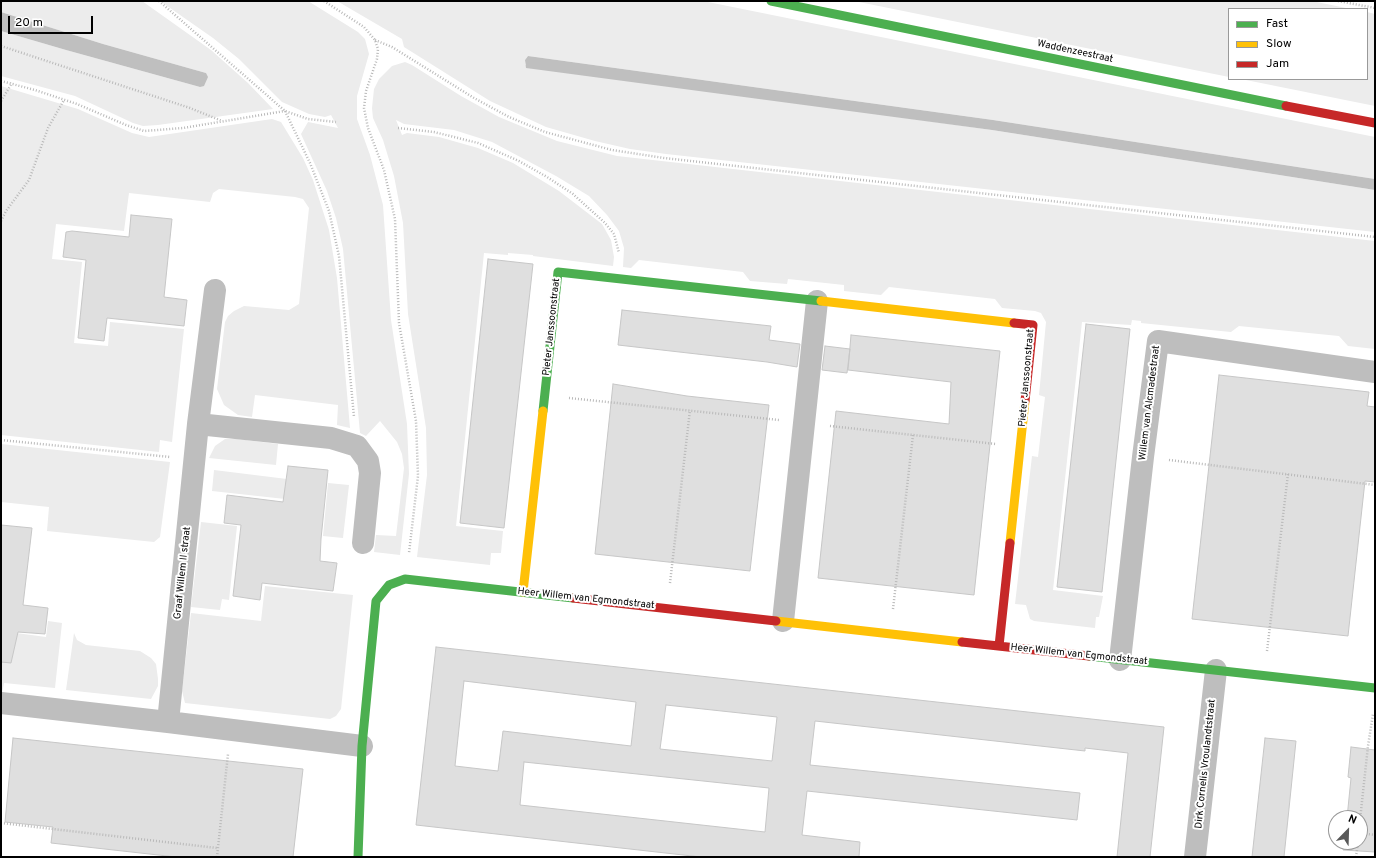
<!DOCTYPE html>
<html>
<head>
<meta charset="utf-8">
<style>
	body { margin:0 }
	#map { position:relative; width:1376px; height:858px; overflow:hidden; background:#fff; font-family:Overpass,sans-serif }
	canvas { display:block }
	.frame { position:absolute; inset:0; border:2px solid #000; pointer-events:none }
	.legend { position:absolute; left:1228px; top:8px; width:140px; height:72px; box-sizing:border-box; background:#fff; border:1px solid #999; margin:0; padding:5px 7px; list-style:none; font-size:12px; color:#000 }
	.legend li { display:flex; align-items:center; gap:8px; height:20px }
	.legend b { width:20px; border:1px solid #999 }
	.north { position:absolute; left:1328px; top:810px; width:40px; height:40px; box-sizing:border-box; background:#fff; border:1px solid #999; border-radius:50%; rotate:23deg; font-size:11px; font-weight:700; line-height:16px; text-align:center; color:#000 }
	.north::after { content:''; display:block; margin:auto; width:14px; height:18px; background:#595959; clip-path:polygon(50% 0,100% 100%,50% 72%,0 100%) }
	.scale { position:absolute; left:8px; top:16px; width:85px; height:18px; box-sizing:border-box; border:2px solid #000; border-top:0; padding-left:5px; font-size:12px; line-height:14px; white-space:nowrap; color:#000; -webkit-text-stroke:3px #fff; paint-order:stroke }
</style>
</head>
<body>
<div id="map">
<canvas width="1376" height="858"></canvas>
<div class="frame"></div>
<ul class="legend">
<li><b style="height:5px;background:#4caf50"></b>Fast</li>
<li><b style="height:5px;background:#ffc107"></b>Slow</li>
<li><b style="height:5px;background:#c62828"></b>Jam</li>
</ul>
<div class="north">N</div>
<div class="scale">20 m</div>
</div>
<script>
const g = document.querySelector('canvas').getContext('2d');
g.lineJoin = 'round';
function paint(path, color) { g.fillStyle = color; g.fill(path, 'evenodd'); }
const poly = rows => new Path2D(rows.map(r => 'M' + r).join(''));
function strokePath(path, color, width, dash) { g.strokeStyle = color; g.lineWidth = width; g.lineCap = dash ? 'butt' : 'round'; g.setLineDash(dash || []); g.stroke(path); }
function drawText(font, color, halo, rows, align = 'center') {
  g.font = font + ' Overpass,sans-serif'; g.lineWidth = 4; g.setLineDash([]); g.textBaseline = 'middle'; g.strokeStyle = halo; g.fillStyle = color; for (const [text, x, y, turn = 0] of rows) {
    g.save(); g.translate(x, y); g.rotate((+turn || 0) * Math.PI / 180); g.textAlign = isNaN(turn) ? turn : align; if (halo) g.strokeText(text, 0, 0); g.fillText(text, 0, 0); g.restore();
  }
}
const green = poly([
	[1,1,142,1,211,50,248,83,273,109,158,125,143,126,133,123,75,96,1,76,1,31,66,50,200,87,206,73,103,44,1,12],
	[160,1,308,1,358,32,365,39,369,54,357,96,357,119,370,155,383,205,391,320,407,424,409,474,400,555,374,552,376,535,396,536,404,468,402,454,397,442,380,421,366,436,360,433,343,249,336,218,327,191,301,134,308,122,338,128,331,115,325,117,309,114,282,102,239,59,213,38],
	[337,1,703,1,1375,137,1375,179,993,120,528,56,525,60,525,65,992,130,1375,190,1375,232,666,154,630,149,595,141,546,127,490,101,404,47,402,39],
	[854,1,1312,1,1351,9,1229,9,1229,77],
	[1367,12,1375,14,1375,106,1241,79,1367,79],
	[405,62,412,65,461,96,499,117,557,141,617,156,1375,241,1375,349,1348,346,1339,336,1239,326,1231,332,1141,323,1141,321,1132,320,1131,325,1082,322,1053,590,1103,596,1099,617,1096,617,1095,628,1034,621,1030,619,1026,605,1015,604,1032,456,1038,457,1045,397,1039,395,1046,322,1041,313,1035,311,1002,308,995,299,889,287,881,295,844,291,844,285,788,279,787,284,750,281,743,272,639,260,631,268,623,267,624,248,619,231,607,215,589,196,556,176,492,142,454,130,404,124,396,120,402,135,407,133,439,137,478,148,513,163,559,191,602,224,611,240,614,257,613,266,533,256,533,255,508,253,508,255,484,253,456,526,503,531,501,553,491,553,490,565,417,557,427,475,426,428,408,314,403,223,394,176,383,140,373,118,372,108,374,89,379,79,392,66],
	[1,86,78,109,132,133,149,137,272,119,281,122,303,158,313,180,329,230,337,278,350,428,337,425,338,405,255,395,252,417,238,415,224,405,217,389,225,322,228,316,234,311,244,306,289,310,299,304,309,208,303,199,295,197,219,189,213,193,210,202,129,193,124,231,56,224,52,259,82,262,74,343,108,346,110,322,184,329,172,442,160,440,159,452,1,435],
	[225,439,237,439,278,444,276,465,209,458,215,446],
	[1,444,170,462,160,537,154,542,47,531,49,507,1,502],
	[214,470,287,479,285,499,212,491],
	[328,483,349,485,343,538,323,536],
	[201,522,237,526,229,600,222,599,220,610,191,607],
	[265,586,353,595,341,709,336,716,330,719,185,703,182,691,191,613,261,621],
	[48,621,62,623,55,688,4,683,2,693,1,693,1,631,46,637],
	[74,633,77,640,86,645,140,651,151,658,156,664,158,679,158,686,151,699,66,690]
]);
const water = poly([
	[1,12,103,44,206,73,208,77,204,86,200,87,66,50,1,31],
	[528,56,993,120,1375,179,1375,190,992,130,526,68,525,60]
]);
const building = poly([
	[131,215,172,219,164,297,187,300,184,326,107,318,104,341,78,338,86,260,63,257,66,232,72,231,129,237,131,215],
	[488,259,533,264,504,528,460,523,488,259],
	[622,310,771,326,769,340,800,344,797,367,767,362,618,345,622,310],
	[1086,324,1130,329,1102,592,1057,587,1086,324],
	[851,335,1000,351,974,595,818,578,836,411,949,424,951,382,848,370,851,335],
	[825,346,850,349,847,373,822,370,825,346],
	[1219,375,1369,392,1367,406,1375,407,1375,482,1365,481,1348,636,1192,619,1219,375],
	[613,384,687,396,769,405,750,571,595,554,613,384],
	[288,466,328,470,321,539,320,561,337,563,333,591,262,583,260,600,233,596,241,525,224,523,227,495,283,502,288,466],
	[1,525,32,528,23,605,48,608,45,634,18,632,11,663,1,662,1,525],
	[436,647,1164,727,1150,857,1117,857,1128,753,1085,748,1085,751,815,721,810,765,1080,793,1077,820,807,791,802,835,860,842,859,857,701,857,416,825,436,647],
	[464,681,636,702,631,746,503,731,498,771,455,766,464,681],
	[666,705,777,717,772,761,660,749,666,705],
	[524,762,769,788,765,832,520,805,524,762],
	[13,738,303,769,293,857,176,857,51,843,53,827,5,822,13,738],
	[1265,738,1296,741,1284,857,1252,857,1265,738],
	[1351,747,1375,750,1375,852,1343,850,1344,842,1360,842,1360,818,1347,818,1351,778,1348,777,1351,747]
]);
const path = poly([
	[159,1,285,111,308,119,336,122],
	[324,1,364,27,375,40,378,49,377,59,366,91,364,108,368,128,384,170,395,219,399,323,416,421,418,476,409,553],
	[1338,1,1375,8],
	[375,40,392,47,474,98,509,117,545,132,612,150,664,158,1375,237],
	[1,46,190,108,222,121],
	[1,81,35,90,77,104,126,125,144,131,183,128,285,111],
	[1,101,12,83],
	[285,111,310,163,329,211,339,256,354,417],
	[398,128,434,132,478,143,519,161,547,177,573,194,605,223,614,234,619,253],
	[1,221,6,211,29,180,48,128,64,100],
	[569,398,779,420],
	[830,426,996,444],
	[1,440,170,457],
	[1169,460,1375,485],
	[670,583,690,410],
	[893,609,913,435],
	[1267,651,1288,474],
	[1360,820,1368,746,1373,714],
	[1,823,217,848],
	[1360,833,1375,835],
	[217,857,228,754],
	[1356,857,1358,842]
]);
const street = poly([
	[198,424,331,438,357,446,368,461,370,473,363,543],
	[783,621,817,301],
	[1120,660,1143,457,1158,341,1375,372],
	[1,703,168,722,362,746],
	[168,722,198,424,215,290],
	[1195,857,1216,670]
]);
const fast = poly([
	[771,1,1286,106],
	[543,411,558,272,821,301],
	[1089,656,1375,688],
	[358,857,362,746,376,601,389,585,405,579,573,598]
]);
const slow = poly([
	[821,301,1014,323],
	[1010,543,1025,401],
	[523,592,543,411],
	[776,621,962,642]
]);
const jam = poly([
	[1286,106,1375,123],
	[1014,323,1033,325,1025,401],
	[573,598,776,621],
	[962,642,1089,656],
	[999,646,1010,543]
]);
const streetNames = [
	["Waddenzeestraat",1075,52,12],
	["Pieter Janssoonstraat",552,327,-84],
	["Pieter Janssoonstraat",1027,378,-85],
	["Willem van Alcmadestraat",1150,403,-83],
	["Graaf Willem II straat",183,573,-84],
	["Heer Willem van Egmondstraat",586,599,6],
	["Heer Willem van Egmondstraat",1079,655,6],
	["Dirk Cornelis Vroulandtstraat",1206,764,-84]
];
paint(green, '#ececec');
paint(water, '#bfbfbf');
paint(building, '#dfdfdf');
strokePath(building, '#c7c7c7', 1);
strokePath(path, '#b9b9b9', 2.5, [1, 2]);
strokePath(street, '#bebebe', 22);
strokePath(fast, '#4caf50', 9);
strokePath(slow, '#ffc107', 9);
strokePath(jam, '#c62828', 9);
drawText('10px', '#000', '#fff', streetNames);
</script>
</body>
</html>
